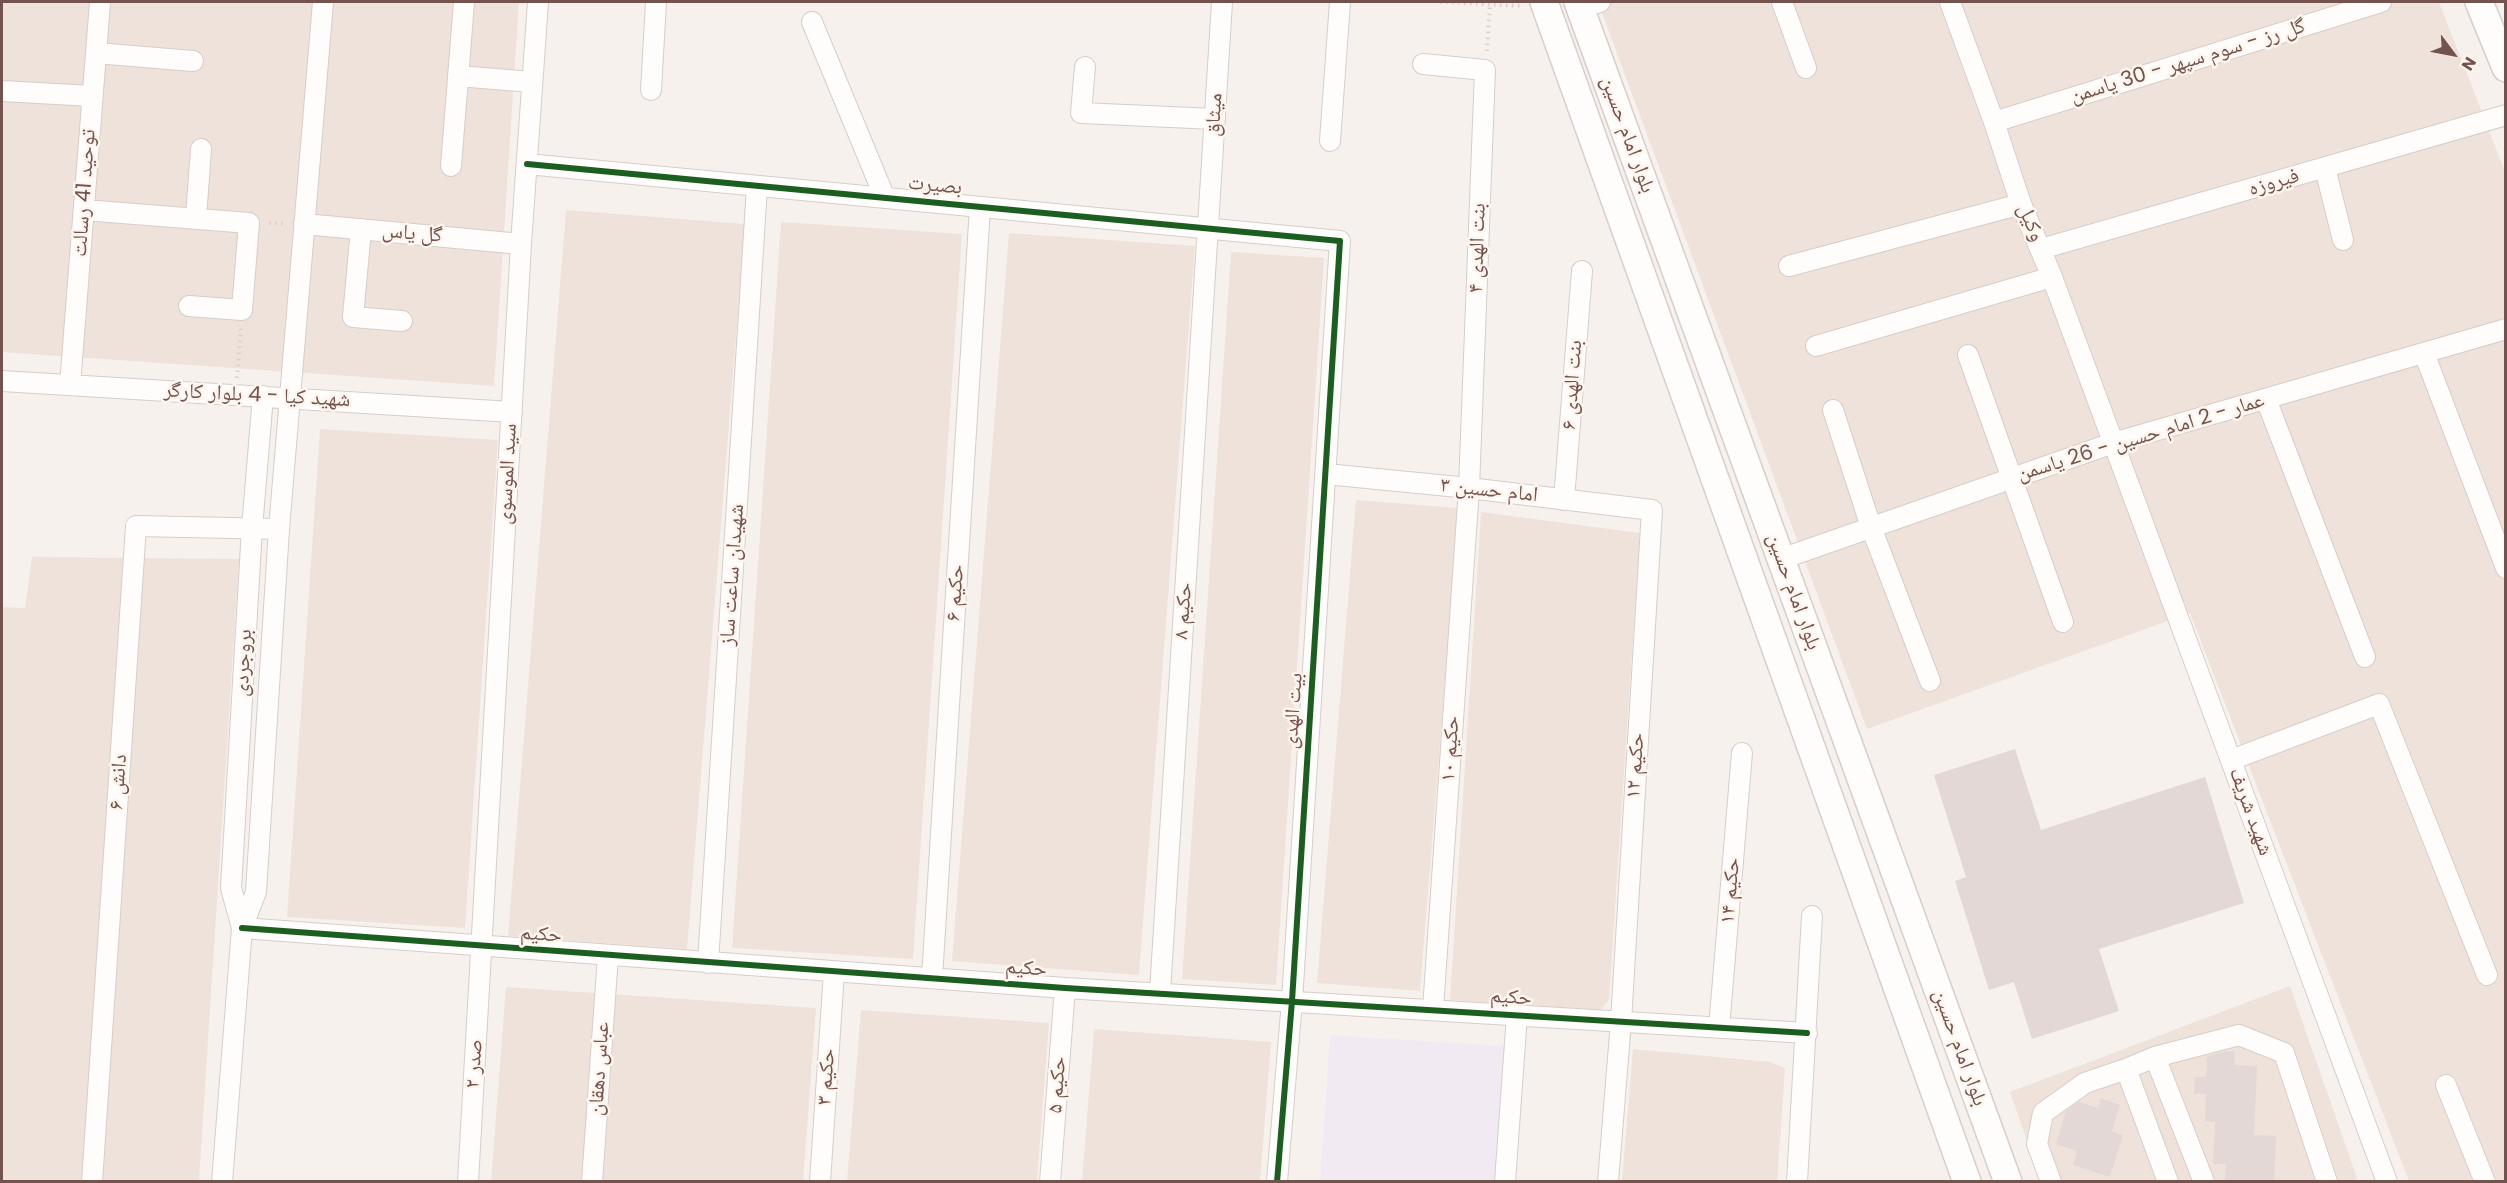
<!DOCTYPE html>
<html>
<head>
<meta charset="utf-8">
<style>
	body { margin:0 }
	#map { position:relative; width:2507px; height:1183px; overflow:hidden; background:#f7f1ed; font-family:Poppins,sans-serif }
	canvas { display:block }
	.frame { position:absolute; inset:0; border:3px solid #74534e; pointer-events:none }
	.north { position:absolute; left:2423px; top:24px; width:60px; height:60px; -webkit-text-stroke:4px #fef5ef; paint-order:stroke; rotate:122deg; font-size:16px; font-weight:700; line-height:24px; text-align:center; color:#74534e }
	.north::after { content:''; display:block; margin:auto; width:21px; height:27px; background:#74534e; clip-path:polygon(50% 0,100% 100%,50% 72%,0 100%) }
</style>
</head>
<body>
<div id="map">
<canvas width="2507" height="1183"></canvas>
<div class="frame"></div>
<div class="north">N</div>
</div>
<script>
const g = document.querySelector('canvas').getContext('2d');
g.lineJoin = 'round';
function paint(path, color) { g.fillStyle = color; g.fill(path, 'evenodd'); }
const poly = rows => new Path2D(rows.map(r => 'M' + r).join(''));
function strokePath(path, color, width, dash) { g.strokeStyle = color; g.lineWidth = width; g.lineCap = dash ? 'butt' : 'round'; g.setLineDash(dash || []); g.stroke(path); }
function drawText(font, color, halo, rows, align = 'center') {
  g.font = font + ' Poppins,"Noto Naskh Arabic",sans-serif'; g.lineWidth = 5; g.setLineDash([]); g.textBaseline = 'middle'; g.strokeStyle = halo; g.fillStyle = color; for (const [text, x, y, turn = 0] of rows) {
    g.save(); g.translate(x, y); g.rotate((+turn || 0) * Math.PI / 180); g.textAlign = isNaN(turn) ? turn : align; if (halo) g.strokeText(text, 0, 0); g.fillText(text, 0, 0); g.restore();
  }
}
const residential = poly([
	[2,2,519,2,494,386,2,352],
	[1598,2,2439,2,2505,172,2505,1181,2409,1181,2190,613,1867,729],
	[566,210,745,224,687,949,508,936],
	[781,222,962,234,913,959,732,948],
	[1009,233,1195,246,1139,975,952,961],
	[1231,252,1324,258,1276,985,1182,979],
	[320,429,498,440,465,928,287,917],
	[1356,500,1459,508,1420,991,1317,983],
	[1481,512,1640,533,1609,999,1601,1010,1450,1000],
	[32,557,239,559,199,1181,2,1181,2,607,25,608],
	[2290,986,2358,1181,2041,1181,2010,1092],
	[506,987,816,1008,803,1181,491,1182],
	[861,1010,1049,1023,1037,1181,847,1181],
	[1094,1029,1271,1042,1260,1181,1082,1181],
	[1633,1049,1770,1062,1785,1068,1777,1181,1622,1181]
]);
const education = poly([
	[1330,1035,1506,1046,1497,1181,1320,1182]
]);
const building = poly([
	[2015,749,2041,830,2205,777,2244,903,2099,949,2119,1011,2032,1039,2014,982,1989,990,1955,881,1966,877,1934,775],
	[2227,1051,2235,1051,2234,1065,2257,1066,2254,1135,2276,1136,2274,1182,2225,1182,2226,1164,2213,1164,2215,1122,2205,1121,2206,1094,2194,1094,2195,1077,2206,1077,2207,1056],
	[2101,1098,2120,1105,2112,1131,2123,1135,2110,1177,2073,1165,2077,1151,2056,1144,2066,1111,2079,1102,2098,1108]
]);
const path = poly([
	[1440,2,1524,6],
	[1487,51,1490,4],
	[269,223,285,224],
	[237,378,241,329]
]);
const street = poly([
	[1782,2,1806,68],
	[1950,2,1994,122,2021,204,2052,277,2387,1182],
	[1581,8,1600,2],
	[812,22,885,198],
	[96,53,193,61],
	[1423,64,1485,70,1469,488,1433,1009],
	[1085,67,1081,113,1215,119],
	[458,76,532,82],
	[651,90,656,2],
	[2,91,92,96],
	[1994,122,2381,2],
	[1330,141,1340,2],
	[527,164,1340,241,1292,1001,1277,1182],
	[451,166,464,2],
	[2325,168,2343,240],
	[84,210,249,223,242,310,189,306],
	[196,218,201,149],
	[304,224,521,244],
	[361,229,353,317,402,321],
	[2041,249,2506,115],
	[1789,266,2021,204],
	[1816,346,2052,277],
	[2424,353,2506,568],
	[1968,355,2063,622],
	[2,381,512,412],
	[70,385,100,2],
	[2266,399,2365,657],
	[1833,410,1871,527,1930,681],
	[1326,474,1469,488,1652,510,1621,1021,1608,1182],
	[1564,500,1582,271],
	[1781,559,2113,443,2506,329],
	[2231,760,2379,704,2487,975],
	[242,928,1065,988,1807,1033],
	[242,928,231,888,252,528,263,396],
	[708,963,757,186],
	[932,978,980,207],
	[1160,992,1222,2],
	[1719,1028,1742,753],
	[2155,1057,2126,1069,2168,1182],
	[2446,1085,2485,1182],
	[92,1182,136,526,279,529],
	[222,1182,242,928,256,892,279,529,323,2],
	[468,1182,521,244,538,2],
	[592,1182,608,956],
	[820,1182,834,972],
	[1050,1182,1065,988],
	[1505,1182,1517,1015],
	[1797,1182,1812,916],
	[2051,1182,2037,1144,2043,1113,2085,1083,2126,1069],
	[2204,1182,2155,1057,2239,1035,2284,1053,2327,1182]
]);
const secondary = poly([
	[1544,2,1967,1182],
	[1578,2,2008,1182],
	[2479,2,2506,68]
]);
const cycleway = poly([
	[527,164,1340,241,1292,1001,1277,1182],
	[242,928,1065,988,1807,1033]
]);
const streetNames = [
	["گل رز - سوم سپهر - 30 یاسمن",2188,62,-17],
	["میثاق",1215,115,-87],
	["بلوار امام حسین",1627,135,70],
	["فیروزه",2274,183,-16],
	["بصیرت",935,186,5],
	["توحید 41 رسالت",85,193,-86],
	["وکیل",2030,223,67],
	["گل یاس",412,234,5],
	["بنت الهدی ۴",1478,248,-88],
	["بنت الهدی ۶",1573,385,-86],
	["شهید کیا - 4 بلوار کارگر",257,396,3],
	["عمار - 2 امام حسین - 26 یاسمن",2141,438,-17],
	["سید الموسوی",508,474,-87],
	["امام حسین ۳",1489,491,6],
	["شهیدان ساعت ساز",733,575,-86],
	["بلوار امام حسین",1793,592,70],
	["حکیم ۶",956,593,-86],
	["حکیم ۸",1184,611,-86],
	["بروجردی",244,663,-87],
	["بیت الهدی",1294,711,-86],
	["حکیم ۱۰",1451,749,-86],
	["حکیم ۱۲",1636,766,-86],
	["دانش ۶",119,782,-86],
	["شهید شریف",2250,812,70],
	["حکیم ۱۴",1731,891,-85],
	["حکیم",541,935,4],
	["حکیم",1026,969,4],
	["حکیم",1511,998,4],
	["بلوار امام حسین",1959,1048,70],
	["صدر ۲",475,1064,-86],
	["عباس دهقان",600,1069,-86],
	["حکیم ۳",827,1077,-86],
	["حکیم ۵",1058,1085,-86]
];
paint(residential, '#efe2db');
paint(education, '#f2eaf3');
paint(building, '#e3d8d5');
strokePath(street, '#d6cdca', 22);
strokePath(secondary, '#d8cecb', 30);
strokePath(path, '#dad0cf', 4, [1.5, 4.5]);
strokePath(street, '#fefdfc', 20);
strokePath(secondary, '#fefdfc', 27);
strokePath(cycleway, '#1b5e20', 6);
drawText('21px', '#74534e', '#fef5ef', streetNames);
</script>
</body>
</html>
